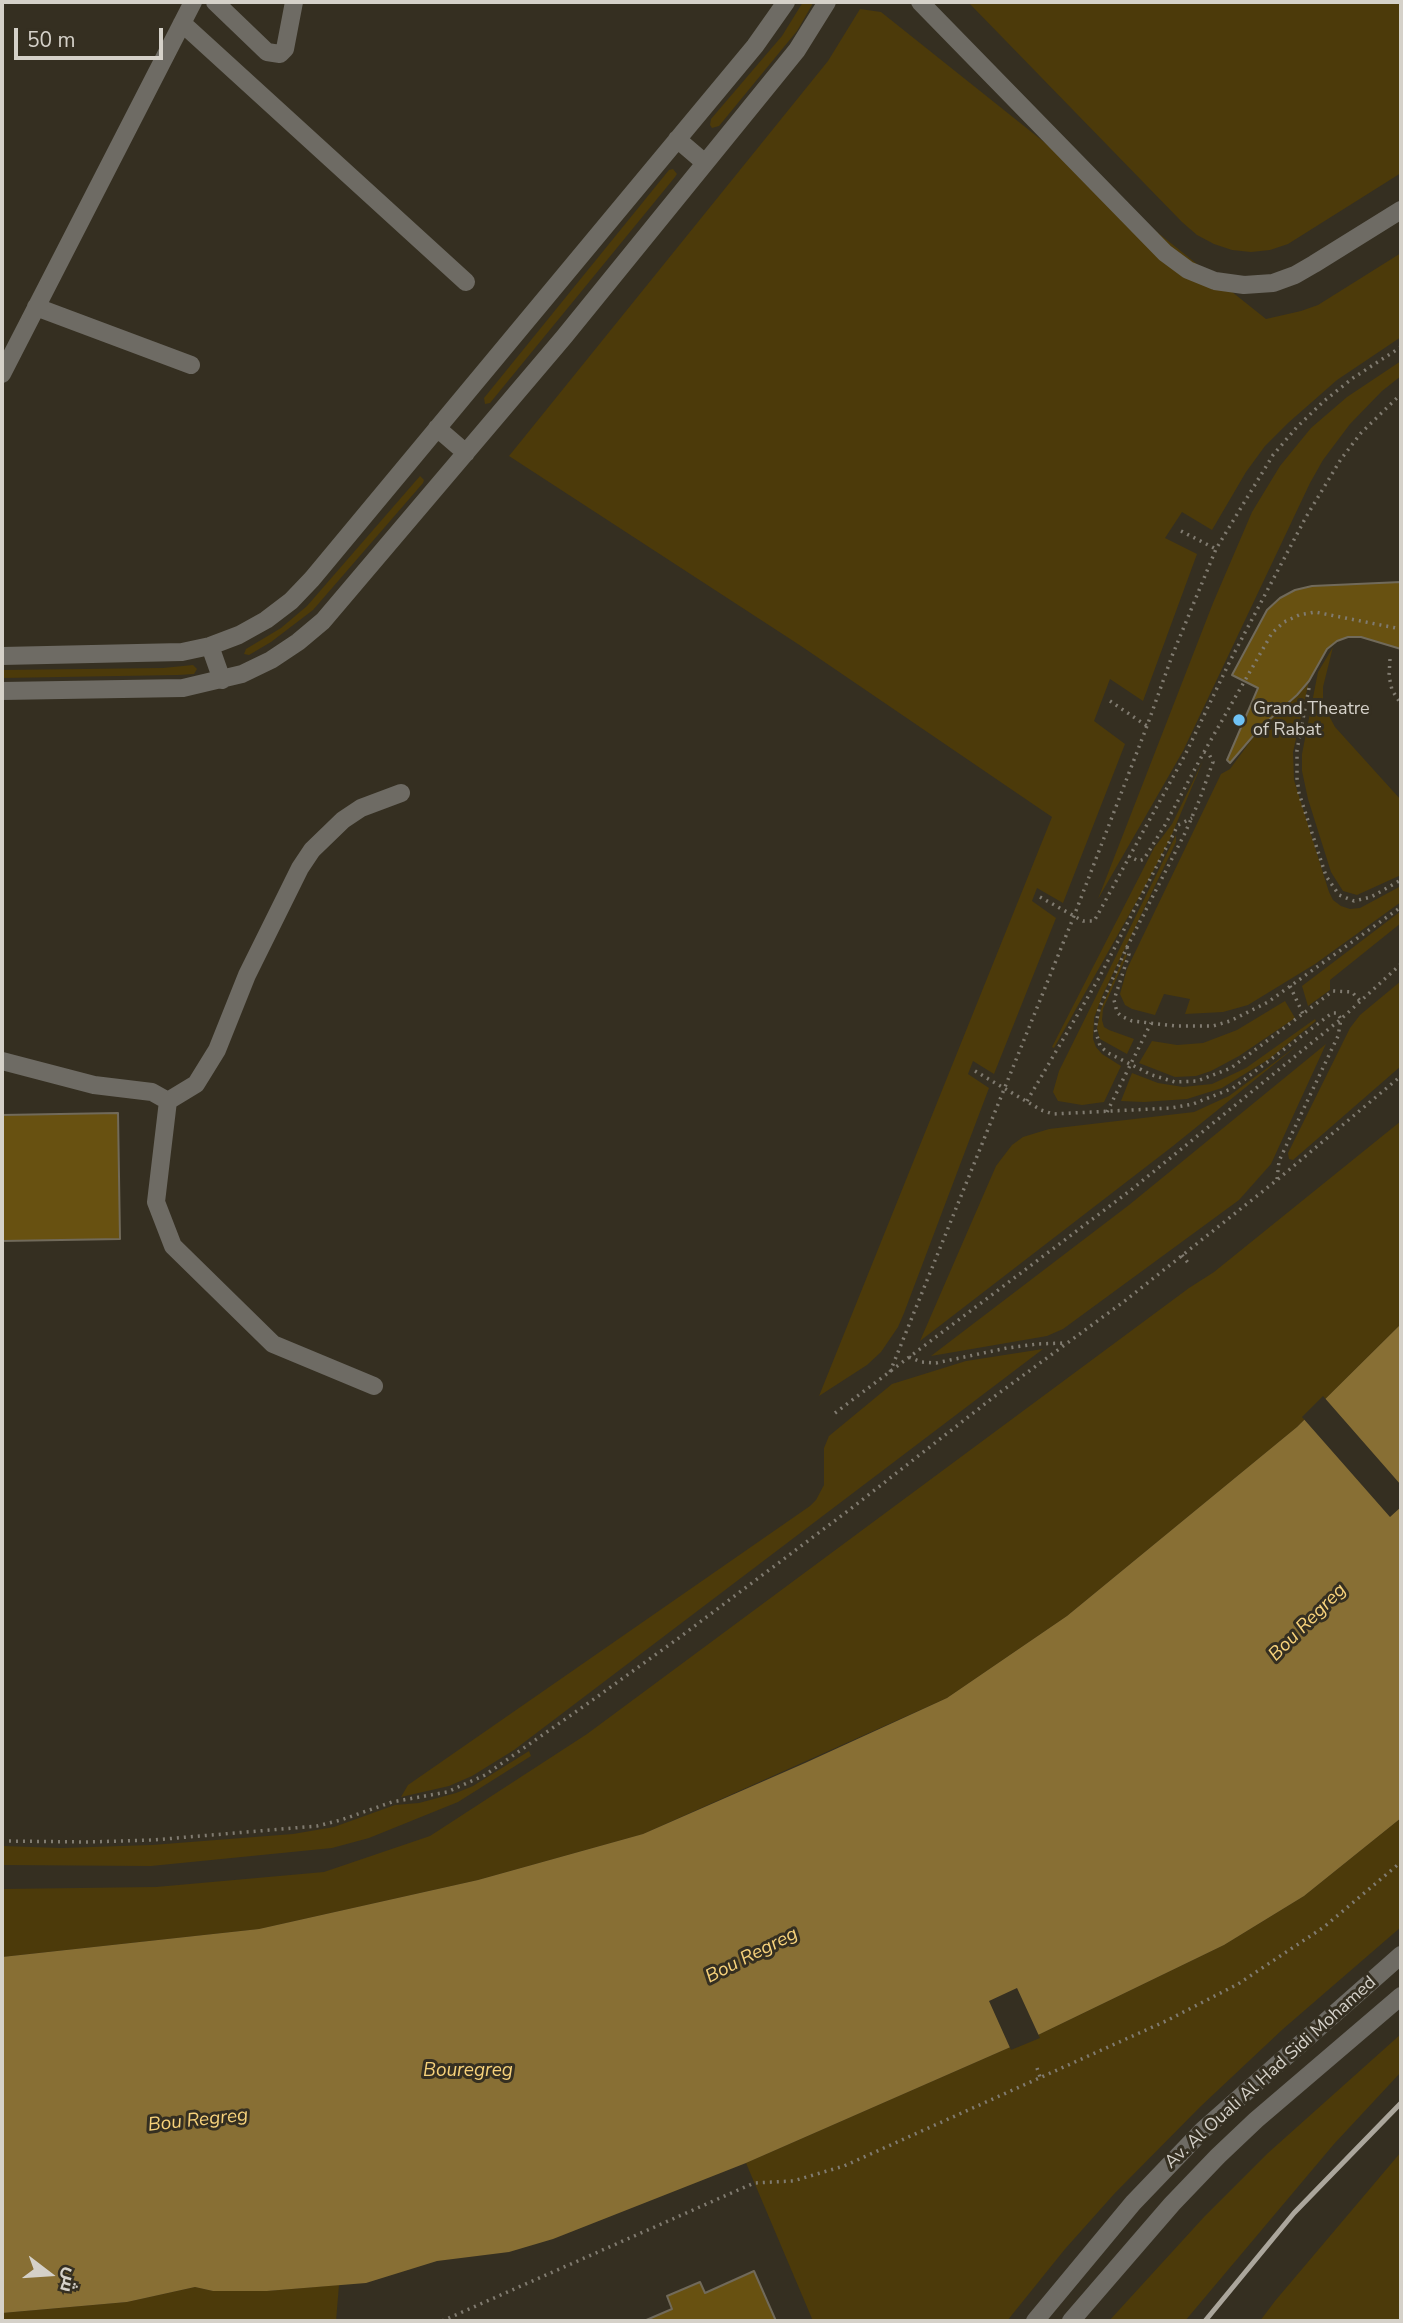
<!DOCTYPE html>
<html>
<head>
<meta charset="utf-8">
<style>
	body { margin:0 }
	#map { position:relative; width:1403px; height:2323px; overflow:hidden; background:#352f21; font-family:"Nunito Sans",Cairo,sans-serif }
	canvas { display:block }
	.frame { position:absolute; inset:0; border:4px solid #d5d1c9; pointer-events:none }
	.north { position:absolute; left:14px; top:2239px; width:70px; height:70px; -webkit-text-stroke:5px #352f21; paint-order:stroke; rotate:107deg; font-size:19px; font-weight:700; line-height:28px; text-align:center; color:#d5d1c9 }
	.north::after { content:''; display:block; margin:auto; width:24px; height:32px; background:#d5d1c9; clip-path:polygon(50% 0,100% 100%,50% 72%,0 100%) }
	.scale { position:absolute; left:14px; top:28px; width:149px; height:32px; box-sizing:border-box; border:4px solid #d5d1c9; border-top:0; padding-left:9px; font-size:21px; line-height:24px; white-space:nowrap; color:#d5d1c9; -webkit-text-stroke:5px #352f21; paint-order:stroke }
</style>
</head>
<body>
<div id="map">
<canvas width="1403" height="2323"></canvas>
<div class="frame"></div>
<div class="north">ش</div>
<div class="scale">50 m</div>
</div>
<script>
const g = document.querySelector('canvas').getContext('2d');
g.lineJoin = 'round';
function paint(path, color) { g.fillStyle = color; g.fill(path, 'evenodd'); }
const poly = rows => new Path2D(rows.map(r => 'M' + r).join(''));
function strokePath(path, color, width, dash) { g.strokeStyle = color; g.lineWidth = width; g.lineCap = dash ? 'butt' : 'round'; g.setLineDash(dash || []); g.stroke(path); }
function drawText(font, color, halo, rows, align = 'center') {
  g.font = font + ' "Nunito Sans",sans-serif'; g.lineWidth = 6; g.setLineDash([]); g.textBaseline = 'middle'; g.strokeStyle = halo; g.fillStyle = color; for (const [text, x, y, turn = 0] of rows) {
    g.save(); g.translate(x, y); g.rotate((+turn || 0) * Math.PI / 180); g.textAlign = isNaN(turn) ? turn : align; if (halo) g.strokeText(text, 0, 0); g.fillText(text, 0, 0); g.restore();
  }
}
const green = poly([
	[803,2,812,2,812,5,797,31,719,126,712,128,710,125,711,119,782,36],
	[968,2,1401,2,1401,173,1288,244,1270,250,1251,252,1232,250,1214,244,1197,235,1182,222],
	[860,9,881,12,1266,319,1301,311,1318,305,1401,253,1401,337,1337,380,1288,423,1265,446,1246,472,1212,530,1182,512,1165,538,1197,554,1143,701,1110,679,1094,721,1125,744,1063,903,1037,888,1032,901,1056,918,994,1074,973,1061,968,1074,989,1088,904,1313,898,1327,881,1352,867,1365,819,1396,1052,817,801,646,509,456,828,61],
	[673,169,677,174,675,177,490,403,485,404,484,398,669,170],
	[1401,361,1401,376,1382,391,1350,424,1323,460,1310,483,1183,751,1098,899,1213,603,1252,512,1280,466,1311,428,1347,397],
	[420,476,424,480,423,483,313,610,271,642,249,655,244,654,246,649,281,628,307,606],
	[1333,647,1323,687,1323,699,1327,712,1335,727,1401,800,1401,875,1357,895,1343,891,1331,872,1308,799,1302,771,1302,754,1318,672],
	[193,665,197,669,194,674,178,675,2,678,2,670,163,668],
	[1309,681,1293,752,1294,780,1329,892,1333,900,1341,906,1350,909,1360,908,1401,886,1401,902,1315,964,1248,1005,1223,1012,1185,1014,1190,999,1164,994,1155,1015,1132,1009,1125,1005,1120,994,1127,969,1221,774,1230,769,1260,728],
	[1203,761,1169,841,1143,890,1054,1048,1052,1047,1154,848,1172,824],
	[1176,835,1176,842,1103,994,1094,1018,1093,1039,1096,1047,1102,1054,1121,1066,1104,1102,1082,1105,1058,1101,1053,1092,1059,1071],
	[1401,911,1401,923,1330,980,1330,990,1308,1006,1302,986],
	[1125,954,1127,955,1103,1009,1102,1020,1104,1027,1109,1030,1134,1039,1127,1054,1100,1039,1097,1028,1101,1009],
	[1401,981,1401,1066,1293,1160,1289,1159,1288,1153,1350,1028,1360,1015],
	[1285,1001,1295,1018,1239,1056,1211,1071,1196,1076,1175,1077,1139,1063,1152,1041,1177,1045,1203,1043,1237,1030],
	[1315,1019,1316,1021,1269,1059,1222,1088,1187,1099,1144,1102,1121,1101,1132,1073,1158,1083,1183,1087,1212,1084,1246,1068],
	[1326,1044,1271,1164,1239,1200,1063,1329,1047,1336,931,1356,1129,1205],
	[1298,1045,1173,1146,920,1341,996,1166,1012,1145,1023,1137,1049,1129,1194,1112,1229,1096],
	[1401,1121,1401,1324,1297,1427,1067,1616,947,1698,643,1834,478,1880,259,1929,2,1957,2,1889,156,1887,324,1872,430,1836,587,1734,1189,1288,1214,1272],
	[1043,1349,514,1750,472,1776,449,1786,401,1797,408,1785,810,1506,816,1500,824,1485,824,1448,829,1436,892,1384,966,1361],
	[529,1751,531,1756,458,1802,369,1838,332,1848,151,1866,2,1865,2,1846,62,1848,152,1845,293,1834,334,1827,395,1805,419,1803,456,1793,473,1786],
	[1401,1818,1401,1927,1283,2029,1200,2107,1115,2193,1065,2249,1007,2321,813,2321,746,2163,1038,2035,1224,1945,1304,1896],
	[1401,2034,1401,2072,1334,2144,1185,2321,1109,2321,1204,2217,1268,2153],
	[1401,2152,1401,2321,1260,2321,1275,2301],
	[339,2285,336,2321,2,2321,2,2313,127,2302,195,2287,213,2291,267,2291]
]);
const water = poly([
	[1401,1324,1401,1818,1304,1896,1224,1945,1038,2035,746,2163,553,2239,509,2252,437,2261,366,2283,267,2291,213,2291,195,2287,127,2302,2,2313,2,1957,259,1929,478,1880,643,1834,805,1763,947,1698,1067,1616,1297,1427]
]);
const pier = poly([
	[1323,1396,1401,1485,1401,1507,1390,1517,1302,1417],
	[1017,1988,1040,2038,1011,2050,989,2001]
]);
const building = poly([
	[1401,582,1401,649,1361,637,1348,637,1337,641,1327,649,1309,681,1297,695,1260,728,1230,763,1227,760,1258,688,1232,675,1267,610,1280,598,1295,590,1312,586,1401,582],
	[118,1113,120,1239,2,1241,2,1115,118,1113],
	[754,2271,776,2321,644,2321,672,2309,667,2296,700,2282,705,2293,754,2271]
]);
const path = poly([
	[1181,531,1216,549],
	[1390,659,1389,676,1392,690,1401,704],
	[1309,688,1297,750,1297,778,1299,793,1326,876,1339,895,1354,901,1371,897,1401,880],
	[1110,701,1147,726],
	[1204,752,1209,754,1213,762,1199,801,1185,833,1127,947,1099,1009,1095,1029,1100,1046,1108,1053,1152,1075,1175,1082,1197,1081,1231,1068,1333,991,1352,992,1361,1002],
	[1128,856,1139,861,1144,859,1165,825,1204,752,1272,633,1284,622,1299,615,1315,612,1401,629],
	[1040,897,1083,921,1094,921,1097,916,1185,755,1230,661,1306,517,1341,459,1361,433,1401,394],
	[1127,947,1129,954,1114,1000,1117,1012,1121,1016,1132,1021,1176,1026,1213,1026,1230,1021,1268,1002,1401,907],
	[1290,986,1303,1014],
	[975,1071,1041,1110,1053,1114,1171,1108,1193,1104,1233,1088,1332,1013,1337,1013,1341,1019,1338,1036,1279,1161,1277,1180],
	[1027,1101,1099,978,1178,825,1192,818],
	[1107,1112,1151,1023],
	[1182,1255,1189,1264],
	[909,1357,921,1362,936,1363,1007,1348,1037,1344,1065,1343],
	[890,1372,1074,916,1147,726,1172,656,1216,549,1273,455,1297,427,1324,401,1353,378,1401,347],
	[835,1413,1131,1190,1341,1019,1401,964],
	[2,1841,88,1842,153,1840,317,1826,341,1820,392,1802,447,1792,485,1775,587,1704,676,1640,853,1507,995,1396,1126,1300,1277,1180,1401,1076],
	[1037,2068,1040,2077],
	[442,2321,754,2183,793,2181,844,2166,1166,2021,1238,1984,1324,1927,1401,1862]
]);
const minor = poly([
	[215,2,267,52,280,54,285,49,294,2],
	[920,2,1165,253,1188,270,1215,281,1244,285,1273,283,1295,275,1314,264,1401,210],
	[182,23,466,282],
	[677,139,705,163],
	[36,307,191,365],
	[2,374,193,2],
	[437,428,466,453],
	[210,646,222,680],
	[2,656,182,652,210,646,239,635,266,620,291,601,312,579,755,46,786,2],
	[2,691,183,688,242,674,271,660,298,642,323,621,564,337,797,50,827,2],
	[2,1061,94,1085,152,1092,168,1101,156,1202,173,1246,273,1344,374,1386],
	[168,1101,196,1084,217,1050,247,975,300,868,312,850,343,820,361,808,401,793],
	[1035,2321,1133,2203,1203,2130,1401,1955],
	[1071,2321,1172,2204,1218,2156,1256,2120,1401,1996]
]);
const rail = poly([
	[1205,2321,1294,2213,1401,2103]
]);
const markers = [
	[1239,720,7,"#6fc2f4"]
];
const poiNames = [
	["Grand Theatre",1253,710],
	["of Rabat",1253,731]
];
const streetNames = [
	["Av. Al Ouali Al Had Sidi Mohamed",1271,2073,-42]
];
const waterNames = [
	["Bou Regreg",1308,1623,-45],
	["Bou Regreg",752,1956,-27],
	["Bouregreg",468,2071],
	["Bou Regreg",198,2121,-6]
];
paint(green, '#4c3a0a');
paint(water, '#886f34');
paint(pier, '#352f21');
paint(building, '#685111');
strokePath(building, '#716a5a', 2);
strokePath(path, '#807b70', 3.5, [2, 5]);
strokePath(minor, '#6e6b64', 18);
strokePath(rail, '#aba69c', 5);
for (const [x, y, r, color] of markers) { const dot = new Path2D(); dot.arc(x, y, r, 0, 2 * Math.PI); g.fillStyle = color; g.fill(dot); strokePath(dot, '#352f21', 2.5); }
drawText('18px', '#d5d1c9', '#352f21', poiNames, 'left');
drawText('18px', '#d5d1c9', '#352f21', streetNames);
drawText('italic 19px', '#f7d27b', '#352f21', waterNames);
</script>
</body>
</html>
